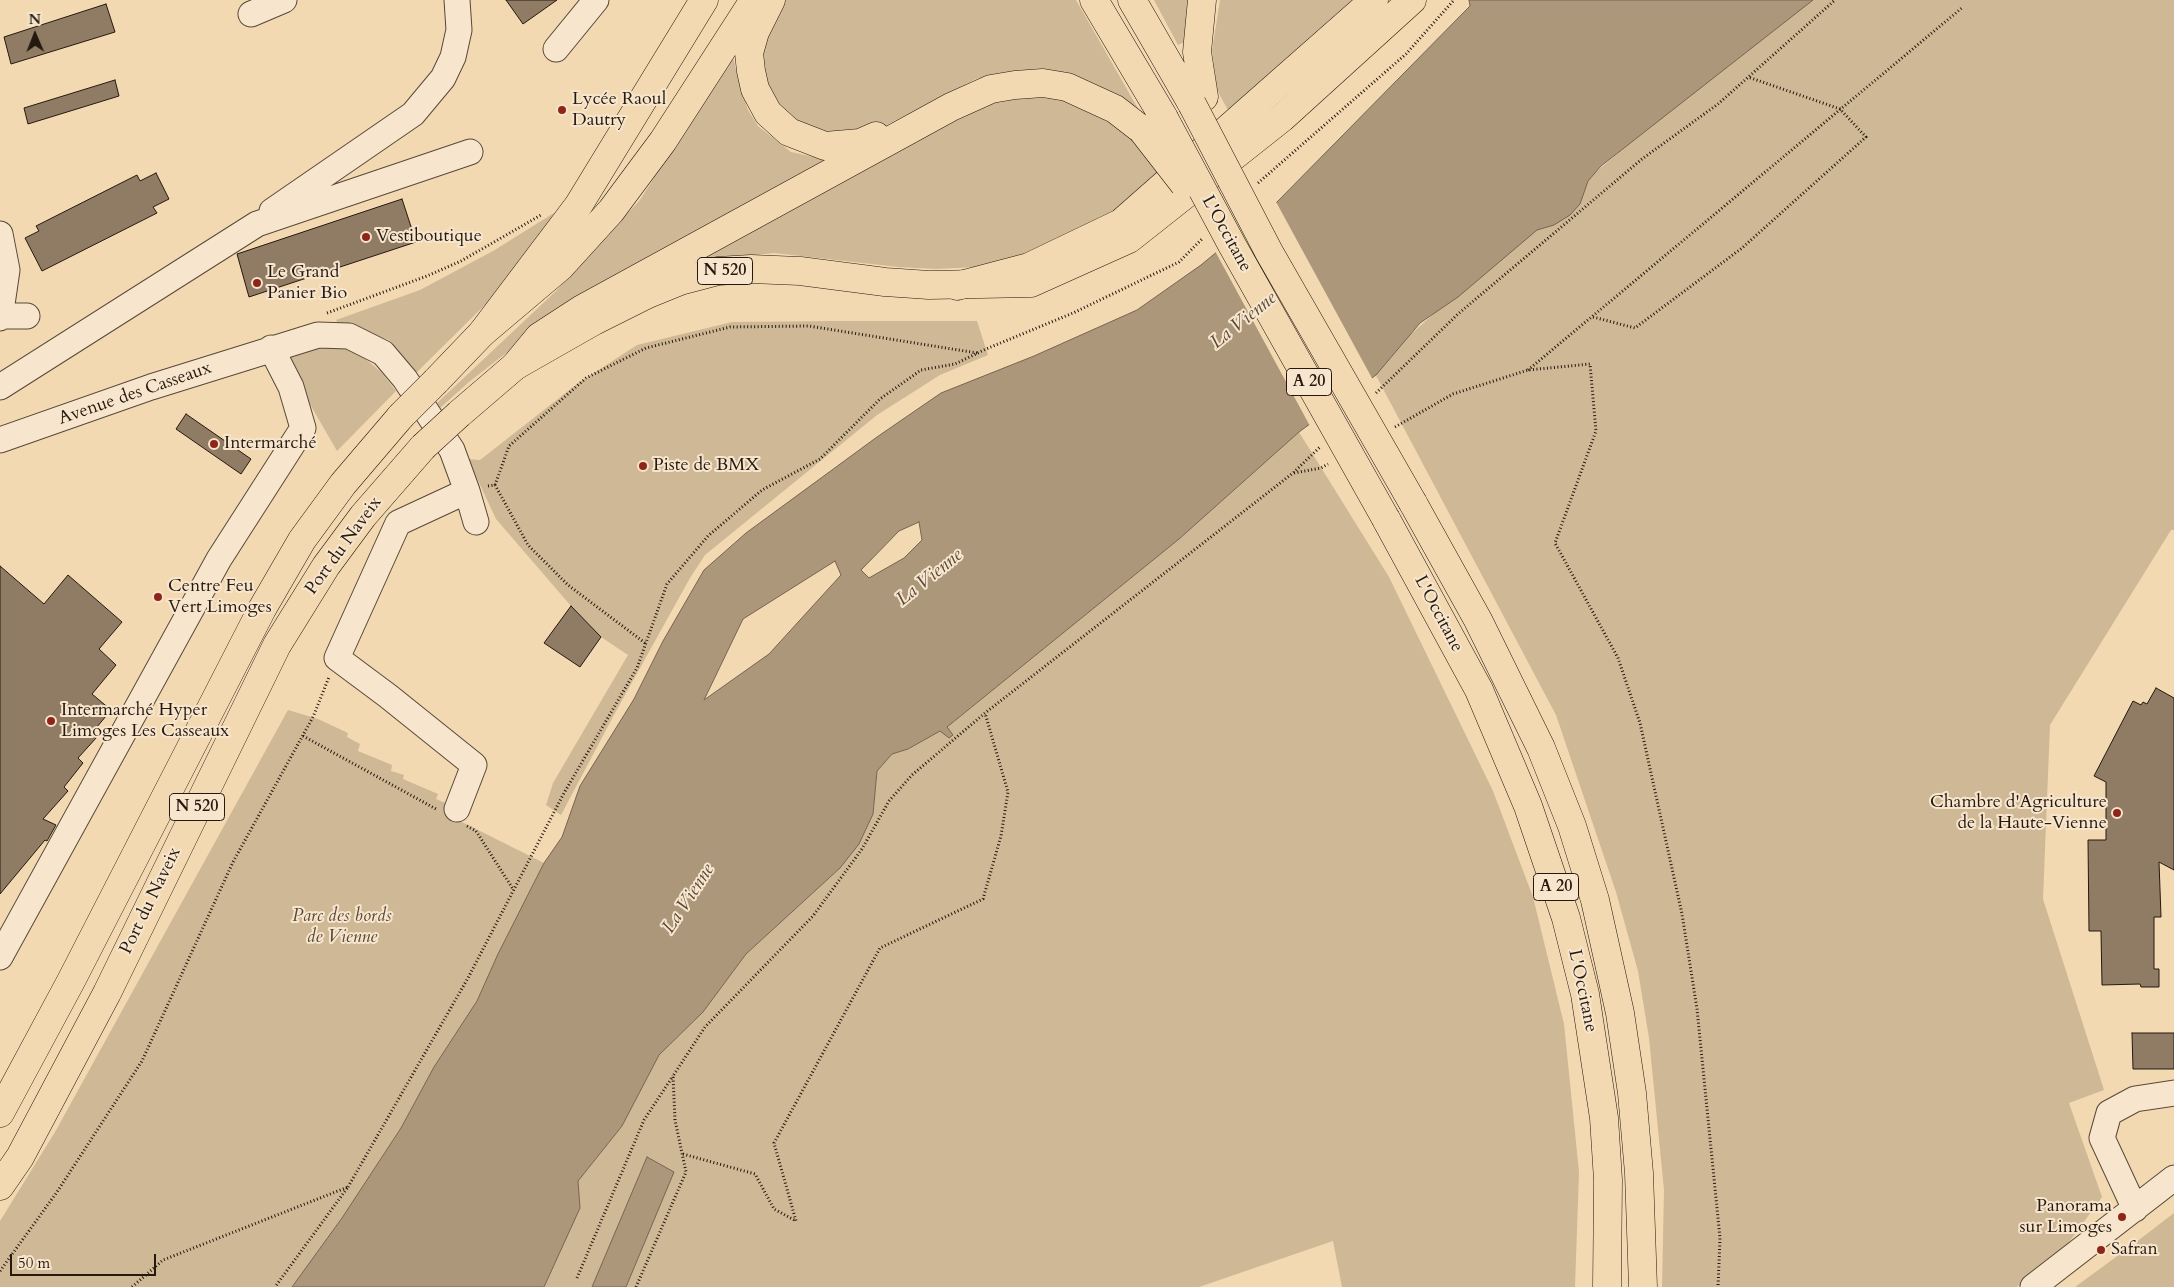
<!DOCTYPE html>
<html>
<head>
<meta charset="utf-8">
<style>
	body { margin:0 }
	#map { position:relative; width:2174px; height:1287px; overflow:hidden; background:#f2d9b2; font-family:Cardo,serif }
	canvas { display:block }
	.north { position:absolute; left:10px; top:10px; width:50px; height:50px; -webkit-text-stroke:4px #f7e6cd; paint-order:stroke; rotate:359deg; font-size:14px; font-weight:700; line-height:20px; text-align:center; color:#25180f }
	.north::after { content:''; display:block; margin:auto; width:18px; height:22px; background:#25180f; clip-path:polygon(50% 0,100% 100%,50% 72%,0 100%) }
	.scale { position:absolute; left:10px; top:1254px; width:146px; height:22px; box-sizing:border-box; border:2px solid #25180f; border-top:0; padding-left:6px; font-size:15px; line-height:18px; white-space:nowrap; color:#25180f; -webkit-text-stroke:4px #f7e6cd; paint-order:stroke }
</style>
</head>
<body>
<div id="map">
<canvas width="2174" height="1287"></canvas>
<div class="north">N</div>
<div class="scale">50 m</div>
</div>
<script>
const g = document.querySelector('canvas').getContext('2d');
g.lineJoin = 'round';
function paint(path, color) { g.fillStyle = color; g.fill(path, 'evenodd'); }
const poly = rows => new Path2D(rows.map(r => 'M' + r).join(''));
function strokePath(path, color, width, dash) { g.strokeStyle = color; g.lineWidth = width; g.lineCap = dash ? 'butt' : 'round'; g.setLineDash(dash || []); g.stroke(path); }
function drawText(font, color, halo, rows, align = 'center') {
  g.font = font + ' Cardo,serif'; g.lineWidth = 4; g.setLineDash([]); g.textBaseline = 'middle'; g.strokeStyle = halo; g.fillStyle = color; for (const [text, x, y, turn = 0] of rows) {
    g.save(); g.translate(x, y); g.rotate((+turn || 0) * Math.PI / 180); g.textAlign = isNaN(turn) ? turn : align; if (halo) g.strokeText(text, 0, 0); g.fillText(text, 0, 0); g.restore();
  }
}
const green = poly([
	[780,0,1076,0,1144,119,1036,71,1006,72,976,79,871,133,834,139,782,117,759,77,763,33],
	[1154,0,1188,0,1184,42,1178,45],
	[1220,0,1363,0,1229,112,1217,90,1212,51],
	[1793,0,2174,0,2174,530,2171,530,2050,725,2043,899,2104,1090,2069,1103,2102,1197,2067,1245,2017,1287,1662,1287,1664,1190,1649,1038,1638,971,1616,892,1556,715,1372,368],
	[732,54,743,95,748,110,758,126,791,152,833,161,524,339,469,382,439,409,435,405,555,292,640,200],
	[1036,95,1076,102,1125,129,1161,175,1093,227,997,266,936,269,898,267,774,253,700,261,697,256,942,123,1002,99],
	[554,213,545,231,496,294,416,373,389,340,355,327,339,325,336,320,420,290,493,251],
	[834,321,977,321,988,355,940,375,877,415,705,555,690,578,615,713,561,815,546,805,553,783,628,655,601,637,571,606,496,519,468,459,480,460,577,384,637,345,732,322],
	[340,346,356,351,381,372,396,391,337,451,288,366,287,360,291,353,299,348],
	[1299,432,1389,577,1493,791,1533,897,1564,1024,1579,1172,1575,1287,1342,1287,1333,1241,1199,1287,626,1287,674,1172,647,1157,592,1287,544,1287,580,1208,578,1181,622,1126,659,1055,703,1012,746,954,840,868,859,844,873,814,877,771,892,754,908,749,947,727,1179,539],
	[288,710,318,719,348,733,347,737,360,744,358,751,392,765,391,771,404,775,403,779,438,794,436,799,450,805,444,813,544,863,498,954,477,1001,434,1067,401,1128,342,1218,292,1287,0,1287,0,1221,55,1132],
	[2174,1213,2174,1287,2075,1287,2131,1246]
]);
const water = poly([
	[1469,0,1813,0,1601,166,1588,181,1580,204,1570,215,1554,225,1537,230,1458,297,1420,323,1376,375,1299,432,1179,539,947,727,953,735,949,738,940,731,908,749,892,754,877,771,873,814,859,844,840,868,746,954,703,1012,659,1055,622,1126,578,1181,580,1208,544,1287,292,1287,342,1218,401,1128,434,1067,477,1001,498,954,544,863,562,837,580,786,634,699,663,641,704,570,746,533,877,437,941,393,1034,356,1137,310,1201,265,1275,204,1470,6,1469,0],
	[919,522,922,540,904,558,869,578,861,570,899,531,919,522],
	[835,561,841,575,769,654,704,700,743,619,835,561],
	[647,1157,674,1172,626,1287,592,1287,647,1157]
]);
const pier = poly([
	[1275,200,1373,380,1310,426,1215,251]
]);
const building = poly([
	[506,0,557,0,523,24,506,0],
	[106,4,115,32,11,64,4,37,106,4],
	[115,80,119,96,28,124,24,108,115,80],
	[156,173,169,199,153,207,157,213,42,271,25,238,39,231,36,226,137,175,140,181,156,173],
	[402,199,416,242,249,297,237,254,402,199],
	[186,414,251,459,241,474,176,429,186,414],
	[0,566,44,604,68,575,122,622,99,649,116,665,92,694,111,710,92,733,97,737,78,758,83,763,64,787,68,791,43,819,56,825,47,841,45,840,0,894,0,566],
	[571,606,601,637,580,667,544,643,571,606],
	[2156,688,2174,698,2174,870,2159,862,2161,917,2154,917,2154,969,2159,969,2159,987,2141,987,2140,984,2102,985,2101,931,2089,931,2088,840,2106,840,2106,782,2094,776,2133,701,2141,705,2143,702,2147,704,2156,688],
	[2132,1033,2174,1033,2174,1069,2133,1069,2132,1033]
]);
const path = poly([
	[1258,183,1406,54,1454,0],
	[327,313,427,276,461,261,541,215],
	[1593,317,1635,328,1742,248,1866,137,1840,109,1748,77],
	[1528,370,1963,7],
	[1376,393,1458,314,1642,159,1718,104,1835,0],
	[1395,427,1453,394,1528,370,1590,364,1596,431,1555,543,1618,658,1640,723,1682,914,1697,1009,1720,1238,1718,1287],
	[1294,473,1321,468,1328,464],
	[495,485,509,446,586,378,646,348,730,327,809,326,977,353],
	[488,486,495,485,528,545,568,585,645,643],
	[303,736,436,809],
	[467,826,476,831],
	[476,831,513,889],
	[683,1154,755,1174,774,1209,796,1221,774,1143,880,948,983,899,1001,836,1008,792,985,713],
	[348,1187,468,978,564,793,637,668,667,584,708,536,762,490,820,459,880,399,921,370,955,364,986,349,1073,313,1179,262,1202,239],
	[0,1271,57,1192,142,1061,233,862,313,717,329,677],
	[577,1278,644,1120,673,1076],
	[132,1287,163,1260,348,1187,275,1287],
	[636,1287,686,1172,675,1120,673,1076,705,1027,813,916,862,849,889,801,912,775,985,713,1293,473,1320,447]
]);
const minor = poly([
	[251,14,284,0],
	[556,49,596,0],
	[272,211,413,114,443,78,453,57,459,30,457,0],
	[0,234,7,270,0,318],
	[1,316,27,316],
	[0,387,257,224,470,152],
	[0,440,151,387,318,335,349,336,383,353,405,379,452,450,467,491,398,523,337,658,388,696,474,765,457,809],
	[467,491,476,522],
	[0,957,219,559,303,428,291,387,271,348],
	[2135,1209,2102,1138,2109,1113,2135,1099,2174,1093],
	[2033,1287,2174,1178]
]);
const major = poly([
	[436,381,482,333,560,267,611,211,663,141,754,0],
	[459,414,515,366,594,321,648,294,680,281,718,271,751,269,800,271,885,282,929,285,1031,283,1129,239,1282,118,1412,0],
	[0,1113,71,981,262,609,302,540,343,484,401,416],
	[0,1186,20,1157,107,993,277,645,326,566,363,516,423,447]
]);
const highway = poly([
	[771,0,755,32,749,53,751,71,755,89,768,113,789,132,825,146,860,143,876,136],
	[1094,0,1164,118],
	[1132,0,1192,104],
	[1202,0,1197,52,1204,97],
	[957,286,1029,267,1121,223,1374,0],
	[482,333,578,206,704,0],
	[515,366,539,337,582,309,951,107,991,89,1015,85,1043,83,1067,87,1115,109,1142,130],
	[1413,503,1478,620,1541,748,1572,826,1595,900,1620,1013,1632,1093,1639,1173,1643,1287],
	[1386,519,1479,690,1528,806,1566,918,1585,994,1604,1118,1608,1180,1607,1287]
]);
const majorBridge = poly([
	[401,416,436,381],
	[423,447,459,414]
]);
const highwayBridge = poly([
	[1192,104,1269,252,1413,503],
	[1164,118,1232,245,1386,519],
	[1142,130,1184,184]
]);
const markers = [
	[562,110,5,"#8f2418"],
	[366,237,5,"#8f2418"],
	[257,283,5,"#8f2418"],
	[214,444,5,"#8f2418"],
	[643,466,5,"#8f2418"],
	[158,597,5,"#8f2418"],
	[51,721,5,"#8f2418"],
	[2117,813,5,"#8f2418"],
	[2122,1217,5,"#8f2418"],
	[2101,1250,5,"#8f2418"]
];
const shields = [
	[725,271,55],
	[1309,382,45],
	[197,807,55],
	[1556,887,45]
];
const shieldNames = [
	["N 520",725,271],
	["A 20",1309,382],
	["N 520",197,807],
	["A 20",1556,887]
];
const poiNames = [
	["Lycée Raoul",572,100],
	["Dautry",572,121],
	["Vestiboutique",376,237],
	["Le Grand",267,273],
	["Panier Bio",267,294],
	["Intermarché",224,444],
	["Piste de BMX",653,466],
	["Centre Feu",168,587],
	["Vert Limoges",168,608],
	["Intermarché Hyper",61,711],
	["Limoges Les Casseaux",61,732],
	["Chambre d'Agriculture",2107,803,"right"],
	["de la Haute-Vienne",2107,824,"right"],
	["Panorama",2112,1207,"right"],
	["sur Limoges",2112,1228,"right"],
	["Safran",2111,1250]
];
const streetNames = [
	["L'Occitane",1226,234,61],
	["Avenue des Casseaux",135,394,-19],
	["Port du Naveix",344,546,-54],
	["L'Occitane",1438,614,62],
	["Port du Naveix",151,901,-64],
	["L'Occitane",1582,991,78]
];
const parkNames = [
	["Parc des bords",342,917],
	["de Vienne",342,938]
];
const waterNames = [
	["La Vienne",1244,321,-39],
	["La Vienne",930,578,-39],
	["La Vienne",689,899,-57]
];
paint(green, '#cfb896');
paint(water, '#ac977b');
strokePath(water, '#766450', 1);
paint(pier, '#f2d9b2');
paint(building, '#907c64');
strokePath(building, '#25180f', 1);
strokePath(minor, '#584838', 27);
strokePath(major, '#25180f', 29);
strokePath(highway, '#25180f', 29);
strokePath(path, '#25180f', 3, [1, 2.5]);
strokePath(minor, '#f7e6cd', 25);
strokePath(major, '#f2d9b2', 28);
strokePath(highway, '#f2d9b2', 28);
strokePath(majorBridge, '#25180f', 29, []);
strokePath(highwayBridge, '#25180f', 29, []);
strokePath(majorBridge, '#f2d9b2', 28);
strokePath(highwayBridge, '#f2d9b2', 28);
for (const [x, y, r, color] of markers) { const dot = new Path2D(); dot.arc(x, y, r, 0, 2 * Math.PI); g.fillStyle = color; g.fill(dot); strokePath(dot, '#f7e6cd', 2); }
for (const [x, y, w] of shields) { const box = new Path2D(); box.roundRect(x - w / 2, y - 13.5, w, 27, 4); g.fillStyle = '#f7e6cd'; g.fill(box); strokePath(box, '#25180f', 1); }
drawText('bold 16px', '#25180f', null, shieldNames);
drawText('18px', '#25180f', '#f7e6cd', poiNames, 'left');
drawText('18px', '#25180f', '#f7e6cd', streetNames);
drawText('italic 18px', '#584838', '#f7e6cd', parkNames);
drawText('italic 19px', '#5b4b3a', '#f7e6cd', waterNames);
</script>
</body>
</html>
